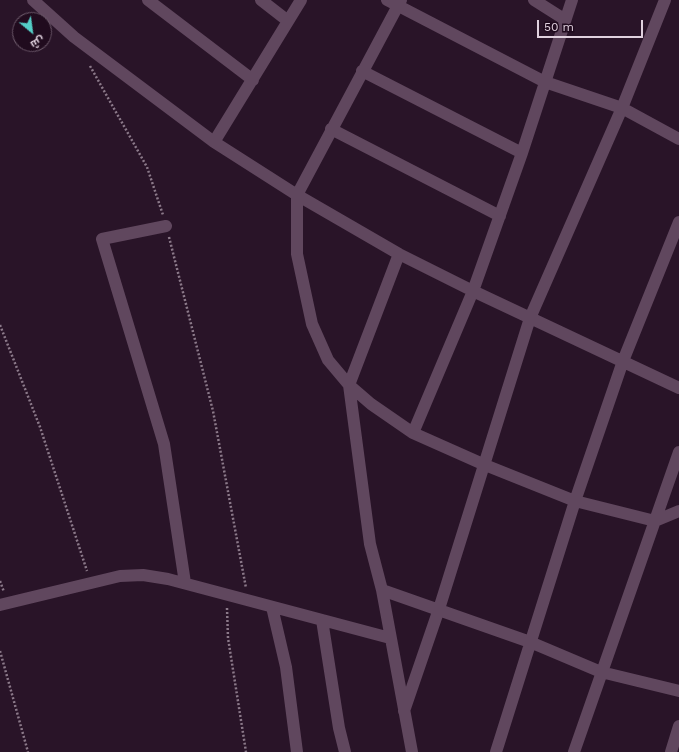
<!DOCTYPE html>
<html>
<head>
<meta charset="utf-8">
<style>
	body { margin:0 }
	#map { position:relative; width:679px; height:752px; overflow:hidden; background:#291428; font-family:"Work Sans",Cairo,sans-serif }
	canvas { display:block }
	.north { position:absolute; left:12px; top:12px; width:40px; height:40px; box-sizing:border-box; background:#200b1e; border:1px solid #6d5a6b; border-radius:50%; rotate:151deg; font-size:11px; font-weight:700; line-height:16px; text-align:center; color:#e0d1de }
	.north::after { content:''; display:block; margin:auto; width:14px; height:18px; background:#54cdc7; clip-path:polygon(50% 0,100% 100%,50% 72%,0 100%) }
	.scale { position:absolute; left:537px; top:20px; width:106px; height:18px; box-sizing:border-box; border:2px solid #e0d1de; border-top:0; padding-left:5px; font-size:12px; line-height:14px; white-space:nowrap; color:#e0d1de; -webkit-text-stroke:3px #200b1e; paint-order:stroke }
</style>
</head>
<body>
<div id="map">
<canvas width="679" height="752"></canvas>
<div class="north">ش</div>
<div class="scale">50 m</div>
</div>
<script>
const g = document.querySelector('canvas').getContext('2d');
g.lineJoin = 'round';
const poly = rows => new Path2D(rows.map(r => 'M' + r).join(''));
function strokePath(path, color, width, dash) { g.strokeStyle = color; g.lineWidth = width; g.lineCap = dash ? 'butt' : 'round'; g.setLineDash(dash || []); g.stroke(path); }
const path = poly([
	[90,66,147,167,163,215],
	[169,237,213,411,246,588],
	[0,325,40,427,87,571],
	[0,581,4,592],
	[227,608,228,638,246,752],
	[0,651,28,752]
]);
const minor = poly([
	[33,0,74,37,214,142,297,195,399,254,473,291,679,388],
	[148,0,253,80],
	[261,0,288,21],
	[387,0,545,82,622,108,679,139],
	[401,0,297,195,297,254,312,324,328,360,349,385,371,404,413,433,485,465,575,501,655,521,679,511],
	[534,0,564,19],
	[362,71,522,153],
	[331,129,500,216],
	[214,142,301,0],
	[166,226,102,239,164,444,185,583],
	[399,254,349,385,370,544,382,590,412,752],
	[413,433,473,291,522,153,572,0],
	[382,590,530,642,601,672,679,691],
	[0,605,120,576,143,575,168,579,390,638],
	[272,607,286,667,297,752],
	[322,620,339,728,345,752],
	[404,711,439,609,530,318,622,108,665,0],
	[496,752,575,501,623,361,679,222],
	[574,752,679,452],
	[671,752,679,726]
]);
strokePath(path, '#8b7989', 2.5, [2, 2]);
strokePath(minor, '#60475e', 12);
</script>
</body>
</html>
